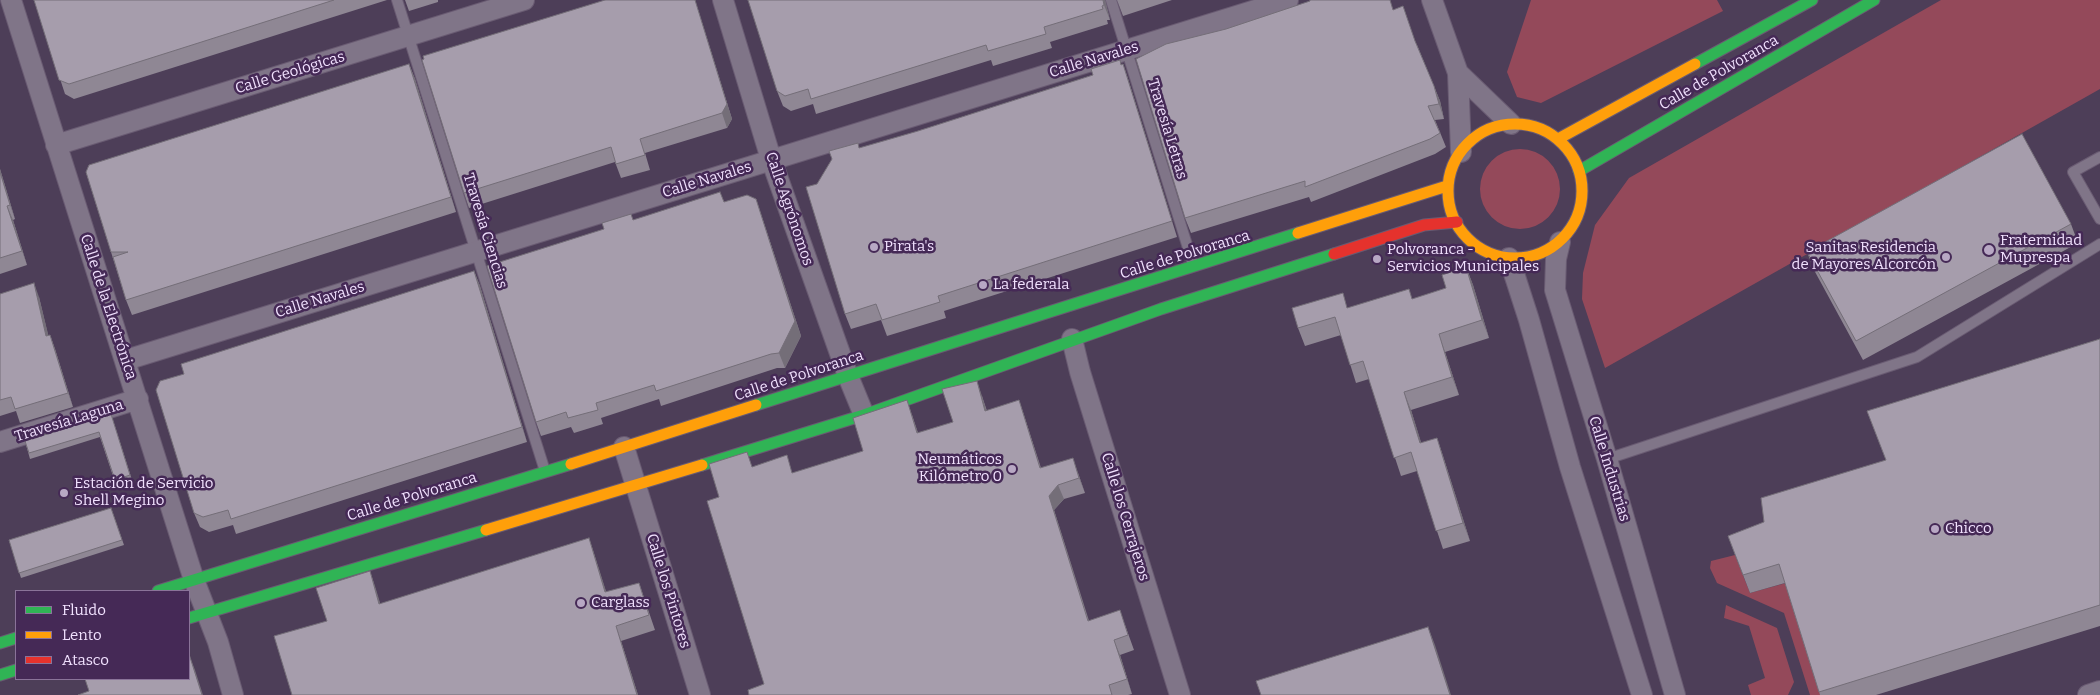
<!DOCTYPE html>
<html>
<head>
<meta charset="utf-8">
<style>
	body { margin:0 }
	#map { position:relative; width:2100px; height:695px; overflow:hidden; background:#4d3e58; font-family:Bitter,serif }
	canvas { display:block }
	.legend { position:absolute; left:15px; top:590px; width:175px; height:90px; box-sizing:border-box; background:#452956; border:1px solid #8a7399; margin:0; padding:6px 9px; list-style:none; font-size:15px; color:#f1e1fe }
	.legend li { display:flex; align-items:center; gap:10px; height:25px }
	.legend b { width:25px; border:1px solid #8a7399 }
</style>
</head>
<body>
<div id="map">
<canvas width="2100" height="695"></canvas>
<ul class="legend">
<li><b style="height:6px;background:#30b455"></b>Fluido</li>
<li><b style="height:6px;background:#ff9f0a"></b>Lento</li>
<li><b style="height:6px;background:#e5322d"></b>Atasco</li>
</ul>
</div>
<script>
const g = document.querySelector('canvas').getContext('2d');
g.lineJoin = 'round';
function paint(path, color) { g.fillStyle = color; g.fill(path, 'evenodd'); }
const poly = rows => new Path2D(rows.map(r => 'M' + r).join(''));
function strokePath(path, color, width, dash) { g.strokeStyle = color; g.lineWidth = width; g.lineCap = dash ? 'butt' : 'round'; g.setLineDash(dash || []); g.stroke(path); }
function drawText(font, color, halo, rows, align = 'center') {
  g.font = font + ' Bitter,serif'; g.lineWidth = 5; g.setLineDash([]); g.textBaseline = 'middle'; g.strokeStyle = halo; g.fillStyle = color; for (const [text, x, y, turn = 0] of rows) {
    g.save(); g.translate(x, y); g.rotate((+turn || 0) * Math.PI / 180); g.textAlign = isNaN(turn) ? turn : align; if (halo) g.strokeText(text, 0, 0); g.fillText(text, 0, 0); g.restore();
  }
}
const green = poly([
	[1531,0,1717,0,1723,11,1541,103,1517,97,1507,72],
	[1941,0,2100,0,2100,89,1605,368,1582,299,1583,273,1595,225,1629,178],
	'1480 189a40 40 0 1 1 80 0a40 40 0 1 1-80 0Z',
	[1735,555,1750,593,1786,583,1821,695,1810,695,1784,613,1717,583,1710,568,1711,561],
	[1726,605,1777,628,1794,682,1788,695,1751,695,1748,685,1765,678,1749,626,1724,618]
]);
const lane = poly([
	[397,0,545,471],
	[1111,0,1193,264],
	[2100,157,2073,172,2100,219],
	[1607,459,1917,357,2100,244]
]);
const street = poly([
	[11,0,194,580,218,642,233,695],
	[723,0,771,159,848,376,864,415],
	[1432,0,1458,73,1461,152],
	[1458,73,1511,124],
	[56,145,524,0],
	[1560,242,1556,259,1555,290,1607,459,1675,695],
	[1509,258,1529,320,1570,467,1642,695],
	[1072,339,1080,372,1180,695],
	[126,360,1288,0],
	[0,442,138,399],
	[624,447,700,695],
	[2088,695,2100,691]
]);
const fast = poly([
	[1695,64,1812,0],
	[1579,171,1874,0],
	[756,405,1298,233],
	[702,465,864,415,1161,309,1334,254],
	[158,591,571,464],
	[189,618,486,530],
	[0,643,16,638],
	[0,675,16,670]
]);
const slow = poly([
	'1448 191a67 67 0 1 1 134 0a67 67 0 1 1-134 0Z',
	[1558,139,1695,64],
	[1298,233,1447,186],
	[571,464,756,405],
	[486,530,702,465]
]);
const jam = poly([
	[1334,254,1424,225,1457,222]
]);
const wall = poly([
	[34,0,387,0,74,99,65,94],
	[405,0,438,0,438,2,409,11],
	[605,0,695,0,732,119,727,128,645,153,650,170,621,178,615,162,469,208,464,193],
	[1105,0,1110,20,1107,20,1108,24,1050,42,1052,48,993,66,991,60,816,114,813,104,791,111,783,106,777,91],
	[1117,0,1172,0,1123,16],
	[1393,10,1417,45,1440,101,1444,119,1435,120,1446,147,1435,154,1311,202,1309,197,1191,233,1185,218,1226,29],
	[409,64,415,79,456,212,132,315,126,300,86,172],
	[1123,64,1128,79,1177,237,944,311,946,318,887,336,881,320,851,329,845,314,817,184,918,131,1093,75],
	[0,169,15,219,13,220,27,265,0,274],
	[756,199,801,336,785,368,777,368,661,406,659,399,601,418,603,424,574,433,571,427,541,436,536,422,633,220,724,202],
	[2071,224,2078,243,1863,360,1814,270,1807,252],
	[1466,267,1473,285,1489,338,1445,352,1459,395,1411,410,1421,443,1437,438,1443,456,1470,541,1443,549,1417,471,1401,476,1369,379,1356,383,1341,335,1305,346,1298,328,1348,308,1413,299,1446,288],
	[474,271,480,286,527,442,236,534,233,525,209,532,200,527,194,513,184,374],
	[0,294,39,297,48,335,50,335,55,349,73,407,20,423,16,411,0,416],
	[2100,339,2100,626,1876,695,1820,695,1785,583,1750,593,1728,536,1764,522,1886,460,1867,411],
	[982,396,987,411,1019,400,1041,468,1078,473,1085,493,1064,499,1054,510,1089,621,1125,625,1134,650,1120,655,1132,694,1128,695,749,695,764,684,719,497,752,467,793,473,863,451,912,415,918,433,953,422],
	[111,414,132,480,116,485,100,437,30,459,25,441],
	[111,508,124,545,21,578,9,540],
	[589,538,606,592,639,583,655,630,621,641,638,695,292,695,370,571,380,604]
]);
const shadedWall = poly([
	[695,0,732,119,727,128,722,113],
	[1103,0,1105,0,1110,20,1104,5],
	[409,64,415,79,456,212,451,197],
	[1123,64,1128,79,1177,237,1172,221],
	[1434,86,1440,101,1444,119,1439,104],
	[0,169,15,219,10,205,0,172],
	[756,199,801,336,785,368,779,353],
	[7,206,13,220,27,265,22,251],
	[1466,267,1473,285,1489,338,1482,320],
	[474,271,480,286,527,442,522,427],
	[34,283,39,297,52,350,46,336],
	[1439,334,1445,352,1459,395,1452,377],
	[50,335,55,349,73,407,68,393],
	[977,381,982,396,991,426,985,411],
	[1404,392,1411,410,1427,461,1420,443],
	[907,400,923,448,917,433],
	[1019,400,1024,415,1045,483,1040,468],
	[1437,438,1443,456,1470,541,1463,523],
	[1073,458,1078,473,1085,493,1079,478],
	[1058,485,1064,499,1054,510,1094,636,1049,496],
	[589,538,594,553,611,607,605,592],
	[370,571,375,586,385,619,379,604],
	[616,626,621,641,638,695,637,695],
	[1428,627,1435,645,1451,695,1450,695],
	[1114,640,1120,655,1132,694],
	[189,655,195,670,203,695,202,695]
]);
const building = poly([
	[34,0,334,0,69,84,59,80,34,0],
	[605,0,695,0,727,104,722,113,640,139,645,155,616,164,611,147,464,193,422,60,424,59,423,56,605,0],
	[748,0,1103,0,1104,5,1102,6,1103,9,1044,27,1046,34,988,51,986,45,811,99,808,89,785,96,777,91,748,0],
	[1310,0,1390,0,1393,10,1403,6,1415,41,1434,86,1439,104,1428,106,1440,133,1430,139,1305,187,1305,181,1185,218,1136,59,1166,44,1226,29,1310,1,1310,0],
	[1120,60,1121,65,1123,64,1172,221,938,296,940,302,882,320,876,304,845,314,806,187,817,184,832,159,829,151,858,143,859,148,918,131,1093,75,1091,69,1120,60],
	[409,64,451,197,126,300,113,257,128,252,111,252,86,172,89,165,409,64],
	[2022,134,2071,224,1856,341,1807,252,2022,134],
	[0,172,10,205,7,206,22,251,0,258,0,172],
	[720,192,724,202,747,195,756,199,795,321,779,353,771,354,656,391,654,385,596,403,598,410,568,418,566,412,536,422,487,266,604,229,602,223,631,214,633,220,720,192],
	[1466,267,1482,320,1439,334,1452,377,1404,392,1420,443,1437,438,1463,523,1436,531,1411,452,1394,458,1363,361,1350,365,1335,317,1298,328,1292,308,1343,293,1347,308,1409,289,1412,299,1446,288,1442,275,1466,267],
	[474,271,522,427,231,519,228,510,203,517,194,513,156,390,160,381,184,374,181,364,474,271],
	[34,283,46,336,50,335,68,393,15,409,11,397,0,400,0,294,34,283],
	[2100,339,2100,605,1819,692,1779,564,1743,575,1728,536,1764,522,1761,498,1886,460,1867,411,2100,339],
	[977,381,985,411,1019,400,1040,468,1073,458,1079,478,1058,485,1049,496,1088,621,1120,610,1128,635,1114,640,1127,679,1109,685,1112,695,749,695,748,690,764,684,707,501,719,497,709,464,747,452,752,467,787,455,792,473,863,451,853,418,907,400,917,433,953,422,942,389,977,381],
	[111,414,130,475,115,480,99,432,29,453,25,441,111,414],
	[111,508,122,540,19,573,9,540,111,508],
	[589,538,605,592,639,583,649,615,616,626,637,695,292,695,274,636,327,621,316,588,370,571,379,604,589,538],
	[1428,627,1450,695,1261,695,1256,681,1428,627],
	[189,654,202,695,78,695,89,691,85,679,189,679,189,654]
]);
const markers = [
	[874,247,5,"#b8a8c4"],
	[1989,250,6,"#b8a8c4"],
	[1946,257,5,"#b8a8c4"],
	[1377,259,5,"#b8a8c4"],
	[983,285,5,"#b8a8c4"],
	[1012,469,5,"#b8a8c4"],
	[64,493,5,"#b8a8c4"],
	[1935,529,5,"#b8a8c4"],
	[581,603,5,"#b8a8c4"]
];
const streetNames = [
	["Calle Navales",1094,60,-17],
	["Calle Geológicas",290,73,-17],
	["Calle de Polvoranca",1719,73,-30],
	["Travesía Letras",1167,129,73],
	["Calle Navales",707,180,-17],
	["Calle Agrónomos",789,209,71],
	["Travesía Ciencias",485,231,73],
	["Calle de Polvoranca",1185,255,-17],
	["Calle Navales",320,300,-17],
	["Calle de la Electrónica",108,307,72],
	["Calle de Polvoranca",799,376,-18],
	["Travesía Laguna",69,421,-17],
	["Calle Industrias",1609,469,73],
	["Calle de Polvoranca",412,497,-17],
	["Calle los Cerrajeros",1125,517,73],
	["Calle los Pintores",668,591,73]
];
const poiNames = [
	["Fraternidad",2000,241],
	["Muprespa",2000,258],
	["Pirata's",884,247],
	["Sanitas Residencia",1936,248,"right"],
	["de Mayores Alcorcón",1936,265,"right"],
	["Polvoranca -",1387,250],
	["Servicios Municipales",1387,267],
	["La federala",993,285],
	["Neumáticos",1002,460,"right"],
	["Kilómetro 0",1002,477,"right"],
	["Estación de Servicio",74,484],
	["Shell Megino",74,501],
	["Chicco",1945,529],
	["Carglass",591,603]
];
paint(green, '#94495a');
strokePath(lane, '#695b72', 12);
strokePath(street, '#695b72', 22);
strokePath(fast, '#695b72', 13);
strokePath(slow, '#695b72', 13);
strokePath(jam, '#695b72', 13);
strokePath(lane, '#807588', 10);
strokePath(street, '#807588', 20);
strokePath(fast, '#30b455', 11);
strokePath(slow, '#ff9f0a', 11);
strokePath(jam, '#e5322d', 11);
paint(wall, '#8f8794');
paint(shadedWall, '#746e78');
paint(building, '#a69dac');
strokePath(building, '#746e78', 1);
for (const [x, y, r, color] of markers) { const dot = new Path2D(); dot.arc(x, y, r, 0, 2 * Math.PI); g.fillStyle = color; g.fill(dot); strokePath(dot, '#452956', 2); }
drawText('15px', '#f1e1fe', '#452956', streetNames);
drawText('15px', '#f1e1fe', '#452956', poiNames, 'left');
</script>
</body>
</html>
